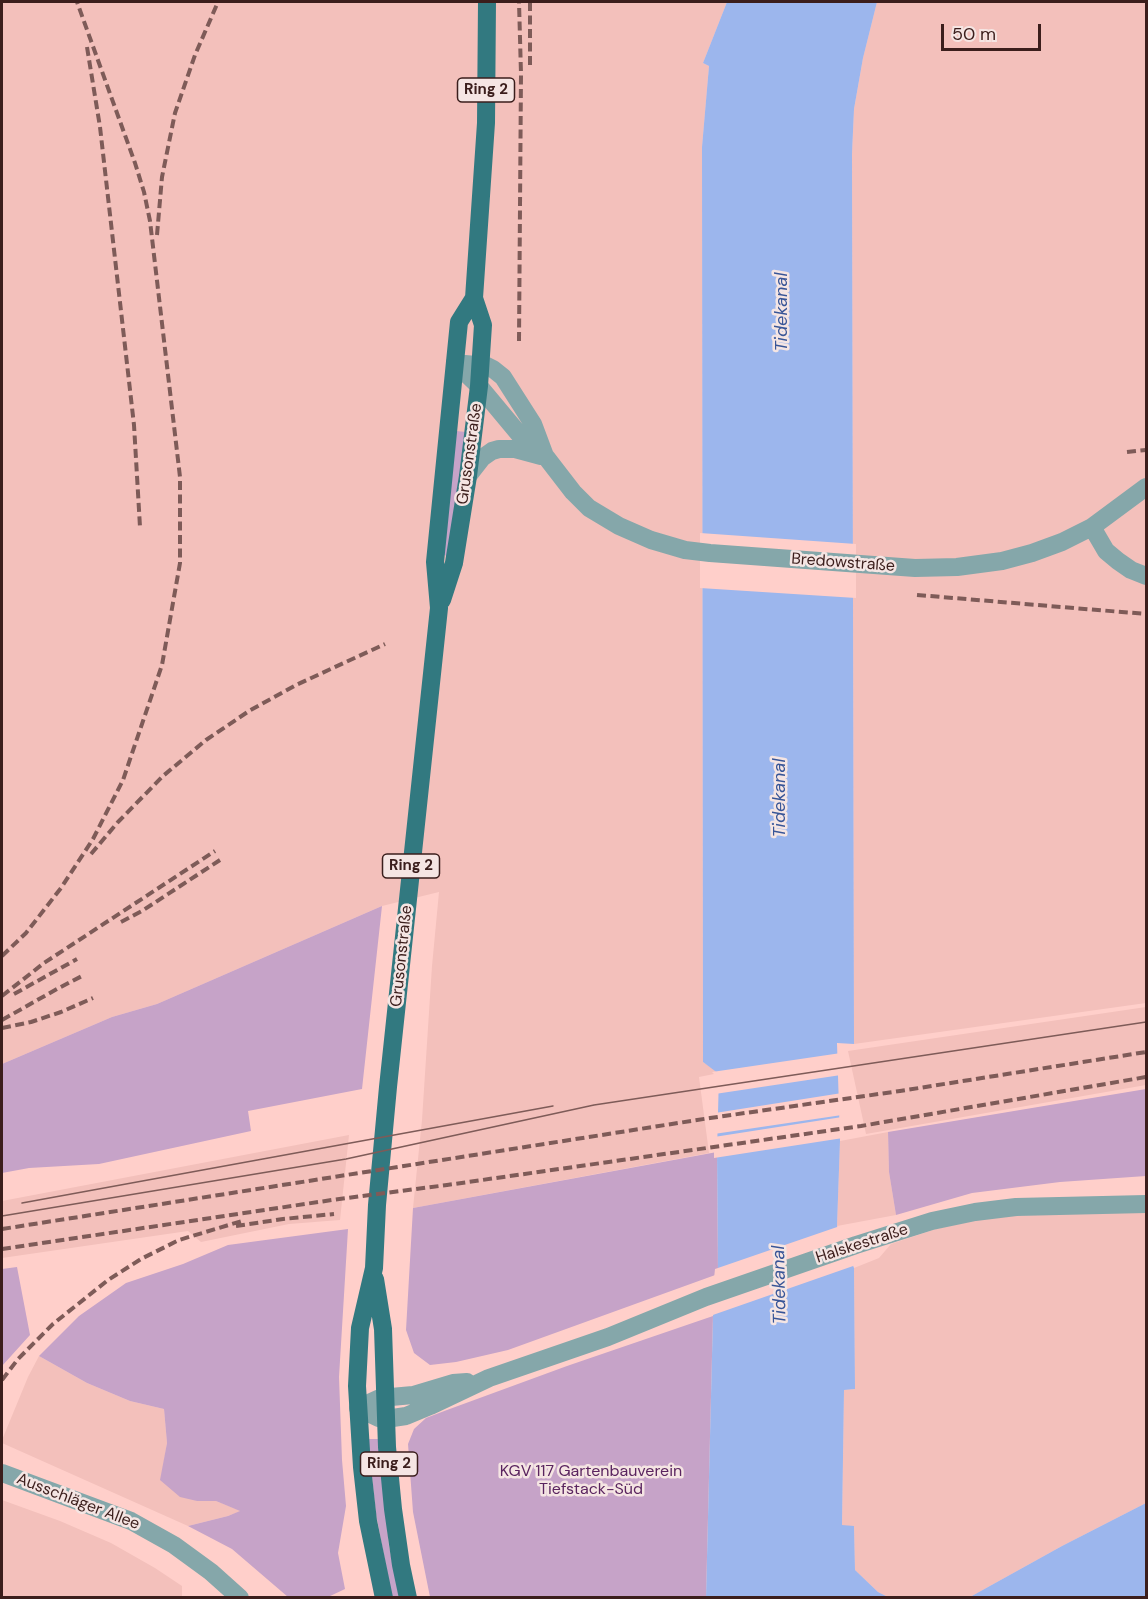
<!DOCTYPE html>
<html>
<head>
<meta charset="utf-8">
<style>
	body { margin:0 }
	#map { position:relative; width:1148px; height:1599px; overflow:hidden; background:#ffcfca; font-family:"DM Sans",sans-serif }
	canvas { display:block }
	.frame { position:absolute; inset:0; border:3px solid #3b1e1c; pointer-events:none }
	.scale { position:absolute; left:941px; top:24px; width:100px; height:27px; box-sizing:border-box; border:3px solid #3b1e1c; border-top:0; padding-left:8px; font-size:18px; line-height:21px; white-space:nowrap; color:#3b1e1c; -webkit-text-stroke:4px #f5e5e3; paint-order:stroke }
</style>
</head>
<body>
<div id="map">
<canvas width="1148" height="1599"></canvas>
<div class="frame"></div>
<div class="scale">50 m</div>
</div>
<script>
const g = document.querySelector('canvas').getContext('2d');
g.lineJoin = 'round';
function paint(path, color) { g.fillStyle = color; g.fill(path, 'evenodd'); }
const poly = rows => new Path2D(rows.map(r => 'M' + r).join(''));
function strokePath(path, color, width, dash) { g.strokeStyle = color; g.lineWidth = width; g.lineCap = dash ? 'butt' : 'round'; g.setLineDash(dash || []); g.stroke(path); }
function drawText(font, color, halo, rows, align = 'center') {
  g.font = font + ' "DM Sans",sans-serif'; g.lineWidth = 5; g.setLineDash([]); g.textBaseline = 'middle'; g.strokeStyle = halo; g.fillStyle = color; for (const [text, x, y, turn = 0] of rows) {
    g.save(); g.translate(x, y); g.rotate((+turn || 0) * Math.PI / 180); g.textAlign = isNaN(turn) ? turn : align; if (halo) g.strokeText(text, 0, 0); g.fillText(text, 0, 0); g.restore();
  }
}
const built = poly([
	[2,2,727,2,703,63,709,66,702,147,703,1062,719,1073,699,1077,709,1153,413,1208,422,1120,432,966,439,892,382,906,157,1004,112,1017,2,1064],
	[877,2,1146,2,1146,1003,854,1044,852,154,854,109,863,58],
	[1146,1007,1146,1085,866,1134,848,1051],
	[888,1132,889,1172,896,1215,837,1226,840,1141],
	[349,1135,340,1220,289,1224,201,1242,188,1231,2,1258,2,1201],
	[1146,1210,1146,1503,1062,1546,970,1597,888,1597,878,1592,855,1570,854,1526,842,1526,844,1390,855,1389,854,1268,879,1258,891,1244,936,1229,990,1217],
	[39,1356,87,1383,130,1401,164,1409,167,1443,161,1480,197,1501,216,1501,241,1511,228,1516,188,1526,2,1443,2,1440,28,1377],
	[2,1500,60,1521,111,1543,155,1568,182,1586,182,1597,2,1597]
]);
const green = poly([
	[456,431,466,432,447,556,444,555],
	[382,906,362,1089,248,1111,251,1131,99,1164,29,1168,2,1173,2,1064,112,1017,157,1004],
	[1146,1089,1146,1176,1060,1182,972,1193,896,1215,889,1172,888,1132],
	[717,1152,718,1274,508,1350,456,1362,430,1365,414,1353,406,1330,413,1208],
	[348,1229,339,1377,342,1460,346,1506,338,1553,345,1589,328,1597,288,1597,232,1549,188,1526,228,1516,240,1511,216,1501,197,1501,180,1497,160,1480,167,1443,164,1409,130,1401,87,1383,39,1356,79,1316,126,1283,183,1264,228,1245],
	[17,1267,30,1335,2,1366,2,1269],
	[713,1316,706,1597,430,1597,413,1512,408,1444,414,1429,426,1418,447,1410,567,1366],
	[368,1439,379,1439,389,1546,399,1597,392,1597,376,1514]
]);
const water = poly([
	[727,2,877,2,863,58,854,109,852,154,854,1044,837,1043,840,1141,837,1226,854,1268,855,1389,844,1390,842,1525,854,1526,855,1570,878,1592,888,1597,706,1597,713,1316,718,1274,717,1152,719,1074,703,1062,702,147,709,66,703,63],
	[1146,1503,1146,1597,970,1597,1062,1546]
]);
const pier = poly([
	[700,533,856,544,856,598,700,588],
	[841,1053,841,1075,715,1094,715,1075,712,1072],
	[842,1093,842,1115,714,1134,715,1113],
	[842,1117,843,1138,714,1158,714,1137],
	[840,1226,844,1236,842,1237,845,1239,856,1265,710,1316,715,1269]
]);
const tertiary = poly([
	[455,363,479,386,519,434,546,457,573,492,589,508,619,526,651,540,685,550,710,553,915,568,957,567,1002,561,1032,553,1062,542,1092,527,1146,487],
	[465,364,487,366,493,369,503,377,533,424,545,456],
	[468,476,482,458,492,451,499,449,515,449,541,456],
	[1092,527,1106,551,1118,561,1131,570,1146,576],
	[358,1408,379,1418,386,1419,406,1416,430,1406,489,1378,608,1337,706,1297,856,1245,932,1221,975,1212,1016,1207,1146,1204],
	[358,1408,380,1398,413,1395,453,1383,467,1382],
	[2,1473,131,1521,174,1545,211,1572,240,1598]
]);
const primary = poly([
	[442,600,454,563,468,476,479,386,483,325,474,298,486,123,487,2],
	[375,1279,383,1329,387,1447,393,1509,401,1565,408,1598],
	[384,1598,368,1521,362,1467,357,1386,360,1328,374,1268,377,1205,388,1087,439,608,435,562,459,322,474,298]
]);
const tram = poly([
	[22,1203,553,1106],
	[2,1216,346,1159,594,1105,1146,1022]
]);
const rail = poly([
	[87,47,100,127,134,425,140,527],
	[530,65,530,2],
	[157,235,162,177,175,113,195,55,218,2],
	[519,341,521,74,519,2],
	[1127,452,1146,450],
	[917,595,1146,614],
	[91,854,118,822,163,776,206,740,249,711,296,685,385,644],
	[121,922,142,911,220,860],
	[2,956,26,933,61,888,93,839,123,780,162,665,180,563,180,477,150,221,144,192,135,163,77,2],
	[14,994,77,959],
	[2,996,44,963,215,851],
	[2,1020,57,989,84,975],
	[2,1028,31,1022,61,1012,93,998],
	[236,1226,283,1219,334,1214],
	[2,1229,710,1118,900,1091,1146,1052],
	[2,1249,332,1200,447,1185,861,1126,1146,1077],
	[2,1380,18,1359,53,1324,108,1280,141,1259,179,1240,242,1221]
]);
const shields = [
	[486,90,57],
	[411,866,57],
	[389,1464,57]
];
const shieldNames = [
	["Ring 2",486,90],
	["Ring 2",411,866],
	["Ring 2",389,1464]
];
const streetNames = [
	["Grusonstraße",470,454,-82],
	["Bredowstraße",843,563,4],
	["Grusonstraße",402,956,-84],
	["Halskestraße",862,1244,-18],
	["Ausschläger Allee",78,1502,21]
];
const parkNames = [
	["KGV 117 Gartenbauverein",591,1472],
	["Tiefstack-Süd",591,1490]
];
const waterNames = [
	["Tidekanal",782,312,-90],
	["Tidekanal",780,798,-90],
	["Tidekanal",780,1285,-91]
];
paint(built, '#f3c0bb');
paint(green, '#c6a3c8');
paint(water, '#9cb6ed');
paint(pier, '#ffcfca');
strokePath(tertiary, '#85a7aa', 18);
strokePath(primary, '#327980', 18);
strokePath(tram, '#7e5b58', 1.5);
strokePath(rail, '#7e5b58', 4, [9, 4.5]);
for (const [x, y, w] of shields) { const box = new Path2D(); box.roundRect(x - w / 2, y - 12, w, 24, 4.5); g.fillStyle = '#f5e5e3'; g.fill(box); strokePath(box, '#3b1e1c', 1.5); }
drawText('bold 15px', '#3b1e1c', null, shieldNames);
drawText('16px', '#3b1e1c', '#f5e5e3', streetNames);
drawText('16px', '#5a245f', '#f5e5e3', parkNames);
drawText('italic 18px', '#385597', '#f5e5e3', waterNames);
</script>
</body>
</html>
